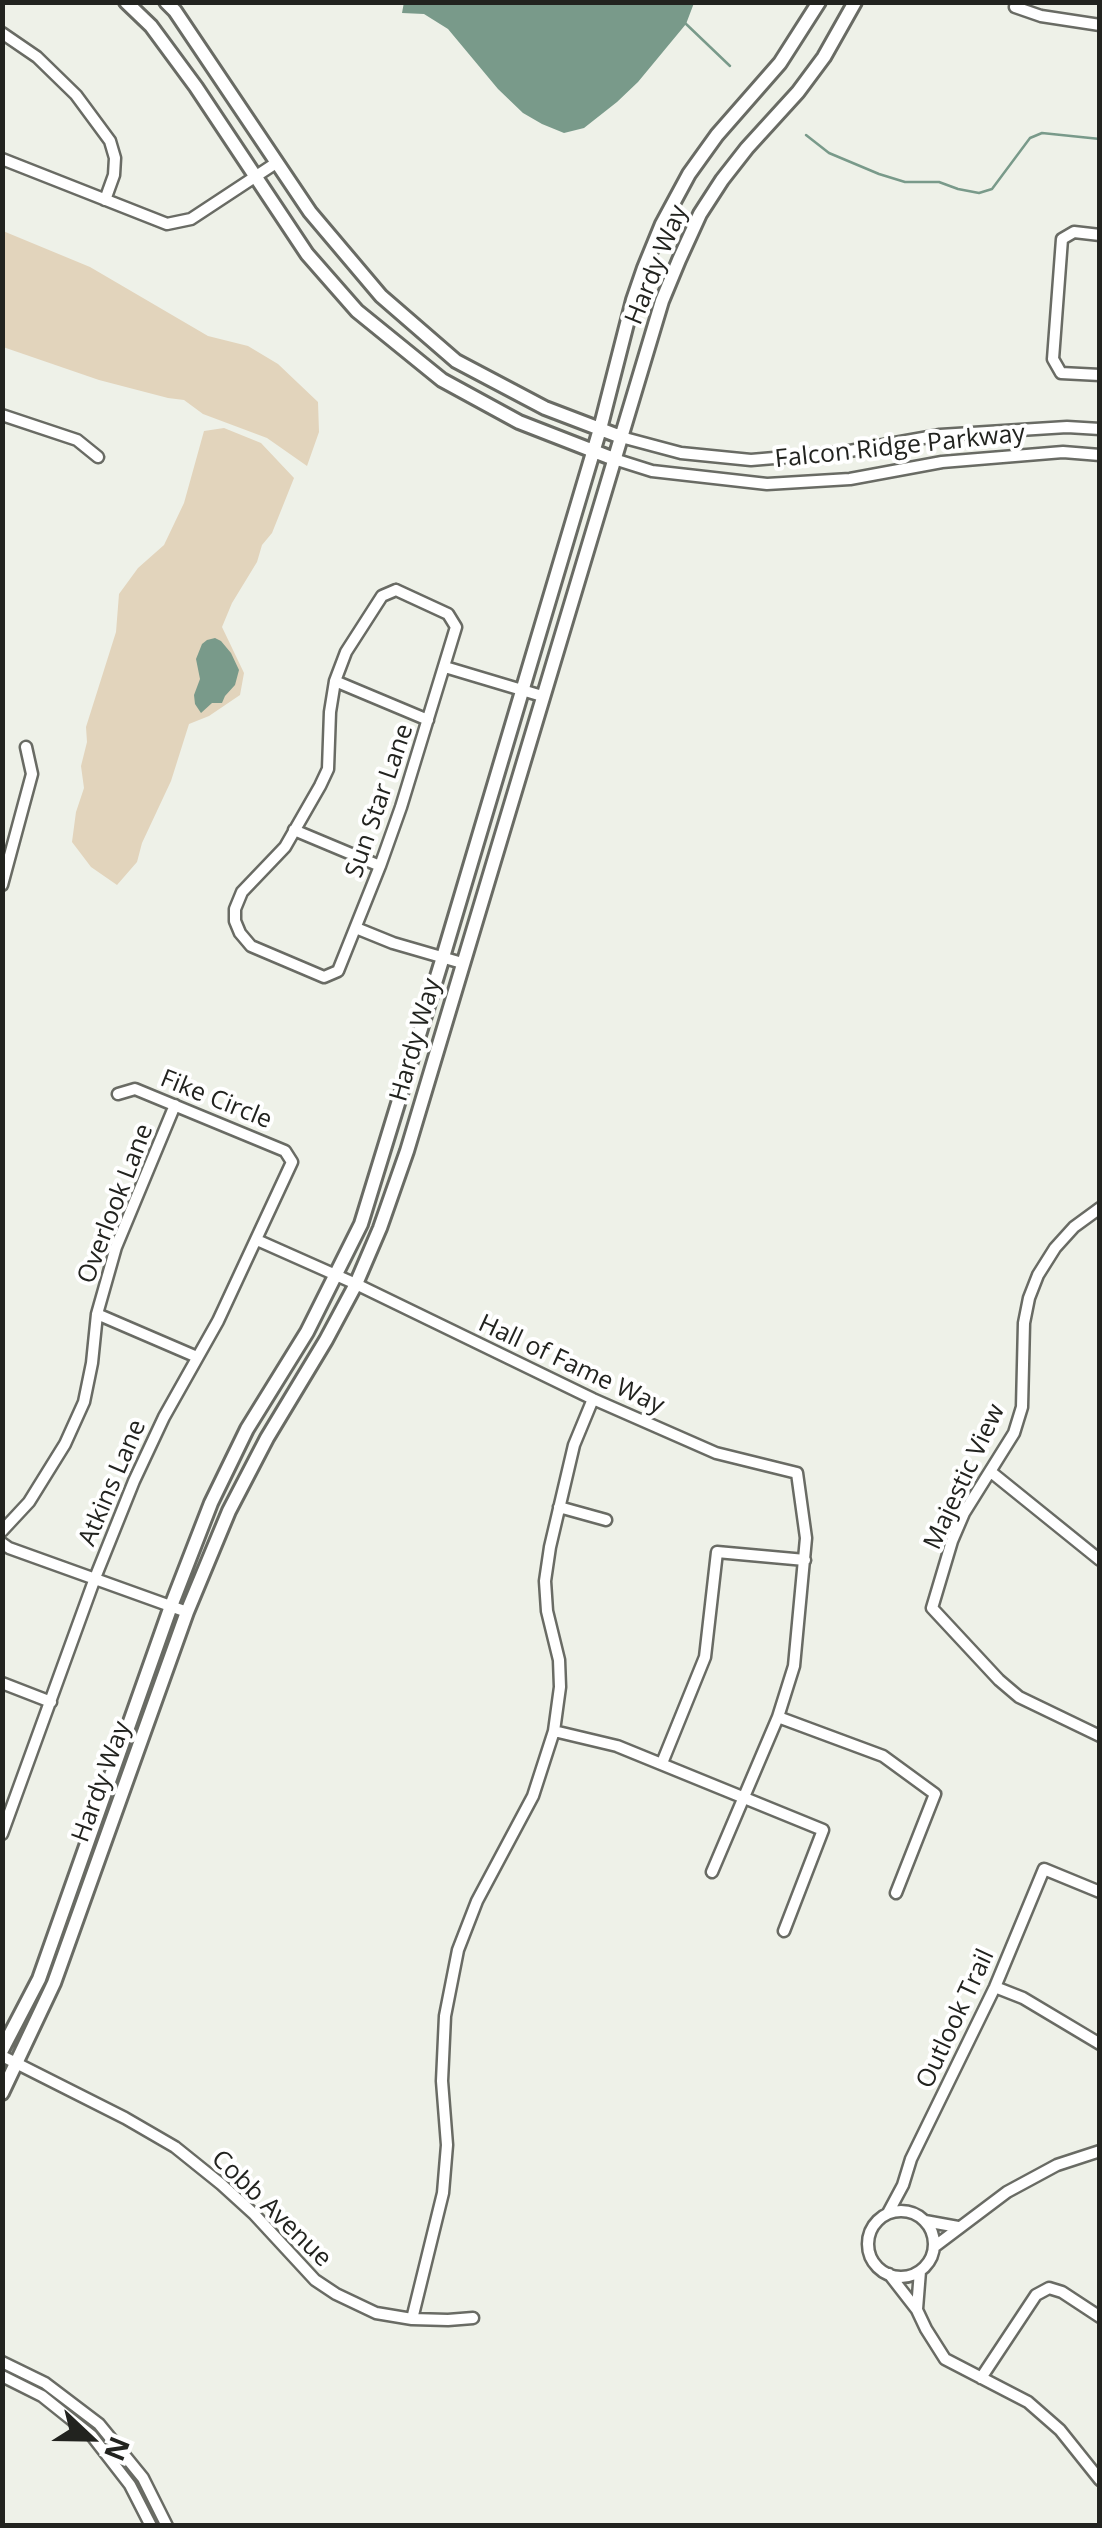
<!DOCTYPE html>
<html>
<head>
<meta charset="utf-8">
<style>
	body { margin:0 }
	#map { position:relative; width:1102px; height:2528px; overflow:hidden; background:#eef1e8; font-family:"Open Sans",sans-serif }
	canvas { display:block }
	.frame { position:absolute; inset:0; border:5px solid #22231f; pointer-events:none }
	.north { position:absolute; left:40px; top:2388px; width:100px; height:100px; -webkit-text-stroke:8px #fff; paint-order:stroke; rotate:112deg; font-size:28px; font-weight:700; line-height:40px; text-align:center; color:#22231f }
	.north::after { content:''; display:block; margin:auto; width:35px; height:45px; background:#22231f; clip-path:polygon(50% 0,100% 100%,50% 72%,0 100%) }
</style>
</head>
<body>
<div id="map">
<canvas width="1102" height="2528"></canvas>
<div class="frame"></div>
<div class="north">N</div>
</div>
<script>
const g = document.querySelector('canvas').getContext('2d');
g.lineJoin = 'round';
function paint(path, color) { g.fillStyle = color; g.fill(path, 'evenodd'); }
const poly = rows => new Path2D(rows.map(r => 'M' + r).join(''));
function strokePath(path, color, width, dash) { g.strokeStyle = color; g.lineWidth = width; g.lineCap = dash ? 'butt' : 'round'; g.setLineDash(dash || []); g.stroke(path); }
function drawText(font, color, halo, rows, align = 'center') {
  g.font = font + ' "Open Sans",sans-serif'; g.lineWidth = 8; g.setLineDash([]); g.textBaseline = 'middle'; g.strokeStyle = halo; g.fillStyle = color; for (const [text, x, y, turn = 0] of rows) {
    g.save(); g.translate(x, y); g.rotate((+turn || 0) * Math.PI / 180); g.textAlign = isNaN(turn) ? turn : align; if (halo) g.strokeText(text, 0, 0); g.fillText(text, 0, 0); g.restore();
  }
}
const green = poly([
	[3,231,90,267,208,336,248,346,278,364,318,402,319,432,307,466,267,438,203,414,184,400,168,398,99,380,3,347],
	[224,428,261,443,294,478,272,533,262,545,257,562,232,603,222,627,244,673,240,695,209,716,189,724,171,781,142,843,137,862,117,885,91,867,72,842,76,812,84,788,81,766,87,742,86,727,116,632,119,594,138,568,164,545,184,503,204,431]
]);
const water = poly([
	[404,2,694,2,694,3,686,24,638,82,617,102,584,128,564,133,542,124,523,113,498,89,448,29,424,14,402,13],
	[215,638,221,641,231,653,239,670,235,685,225,696,222,703,212,703,201,713,195,704,194,695,200,679,196,659,202,644,207,640]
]);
const stream = poly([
	[684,22,730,66],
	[806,135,829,153,879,174,905,182,939,182,958,189,979,193,992,189,1030,138,1042,133,1100,139]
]);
const minor = poly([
	[1015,7,1041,16,1100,25],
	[2,33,37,57,76,95,110,141,115,158,114,175,105,200],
	[2,159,167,224,191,219,276,163],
	[1100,235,1074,232,1062,239,1053,359,1061,373,1100,375],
	[2,415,77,440,98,457],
	[621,437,681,453,751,460,844,452,940,435,1067,427,1100,429],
	[614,459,652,471,767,484,850,479,942,462,1063,452,1100,455],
	[396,590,448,614,456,627,401,807,380,866,338,971,324,977,251,946,240,933,235,921,235,909,242,892,285,847,320,786,328,769,330,712,335,681,346,652,382,596,396,590],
	[445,667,542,696],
	[335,681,428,720],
	[294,830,380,866],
	[2,885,32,774,26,747],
	[356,928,393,943,462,963],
	[1100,1208,1074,1227,1055,1248,1038,1275,1029,1298,1024,1323,1022,1407,1014,1433,964,1513,952,1541,932,1608,999,1680,1019,1697,1100,1736],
	[257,1240,356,1284,593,1399,716,1453,797,1473,806,1538,794,1666,778,1717,712,1872],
	[97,1314,197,1357],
	[991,1472,1100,1560],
	[559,1507,606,1520],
	[2,1531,29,1502,65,1444,84,1402,92,1363,97,1314,116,1247,175,1105],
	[2,1543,9,1548,187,1612],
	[2,1683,51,1702],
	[778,1717,883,1756,935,1794,896,1893],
	[554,1731,617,1746,823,1830,784,1931],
	[662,1763,705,1657,717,1552,805,1560],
	[2,1834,95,1578,134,1481,164,1417,218,1321,292,1162,285,1151,135,1089,118,1094],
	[995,1987,1023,1998,1100,2044],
	[2,2056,125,2118,175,2147,221,2184,254,2214,315,2280,336,2294,376,2313,412,2319,448,2320,473,2318],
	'868 2244a33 33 0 1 1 66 0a33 33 0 1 1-66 0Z',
	[888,2213,903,2185,911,2159,995,1987,1044,1869,1100,1892],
	[925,2221,958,2227],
	[934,2247,1007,2192,1057,2165,1100,2151],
	[889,2274,917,2310,926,2329,945,2359,1028,2402,1060,2430,1100,2480],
	[917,2309,920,2271],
	[412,2319,443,2193,447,2145,442,2081,445,2016,458,1950,477,1901,533,1796,554,1731,560,1687,559,1660,547,1611,545,1581,550,1547,574,1445,593,1399],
	[2,2362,45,2383,99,2424,143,2478,167,2526],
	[2,2376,42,2396,92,2436,130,2485,151,2526],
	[981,2378,1036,2295,1049,2288,1062,2292,1100,2317]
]);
const major = poly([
	[126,2,151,26,196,87,307,254,357,311,442,380,519,422,614,459],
	[166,2,175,11,310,212,381,296,456,361,545,408,621,437],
	[2,2050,39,1979,171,1606,211,1503,247,1429,307,1332,361,1224,443,957,600,429,633,300,644,268,662,224,689,174,717,135,780,63,819,2],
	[2,2093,54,1983,187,1612,229,1511,267,1438,326,1340,356,1284,380,1228,407,1151,662,301,679,260,700,214,722,180,747,148,798,92,824,57,855,2]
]);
const streetNames = [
	["Hardy Way",657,265,-68],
	["Falcon Ridge Parkway",900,447,-6],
	["Sun Star Lane",380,801,-71],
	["Hardy Way",416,1040,-74],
	["Fike Circle",216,1100,22],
	["Overlook Lane",116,1204,-69],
	["Hall of Fame Way",571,1365,25],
	["Majestic View",965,1477,-65],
	["Atkins Lane",113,1483,-67],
	["Hardy Way",102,1782,-70],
	["Outlook Trail",956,2019,-65],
	["Cobb Avenue",271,2209,44]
];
paint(green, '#e2d4bc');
paint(water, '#799a8a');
strokePath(stream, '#799a8a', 2.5);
strokePath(minor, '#696b64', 15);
strokePath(major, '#696b64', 18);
strokePath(minor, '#fff', 10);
strokePath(major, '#fff', 12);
drawText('25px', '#22231f', '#fff', streetNames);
</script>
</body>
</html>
